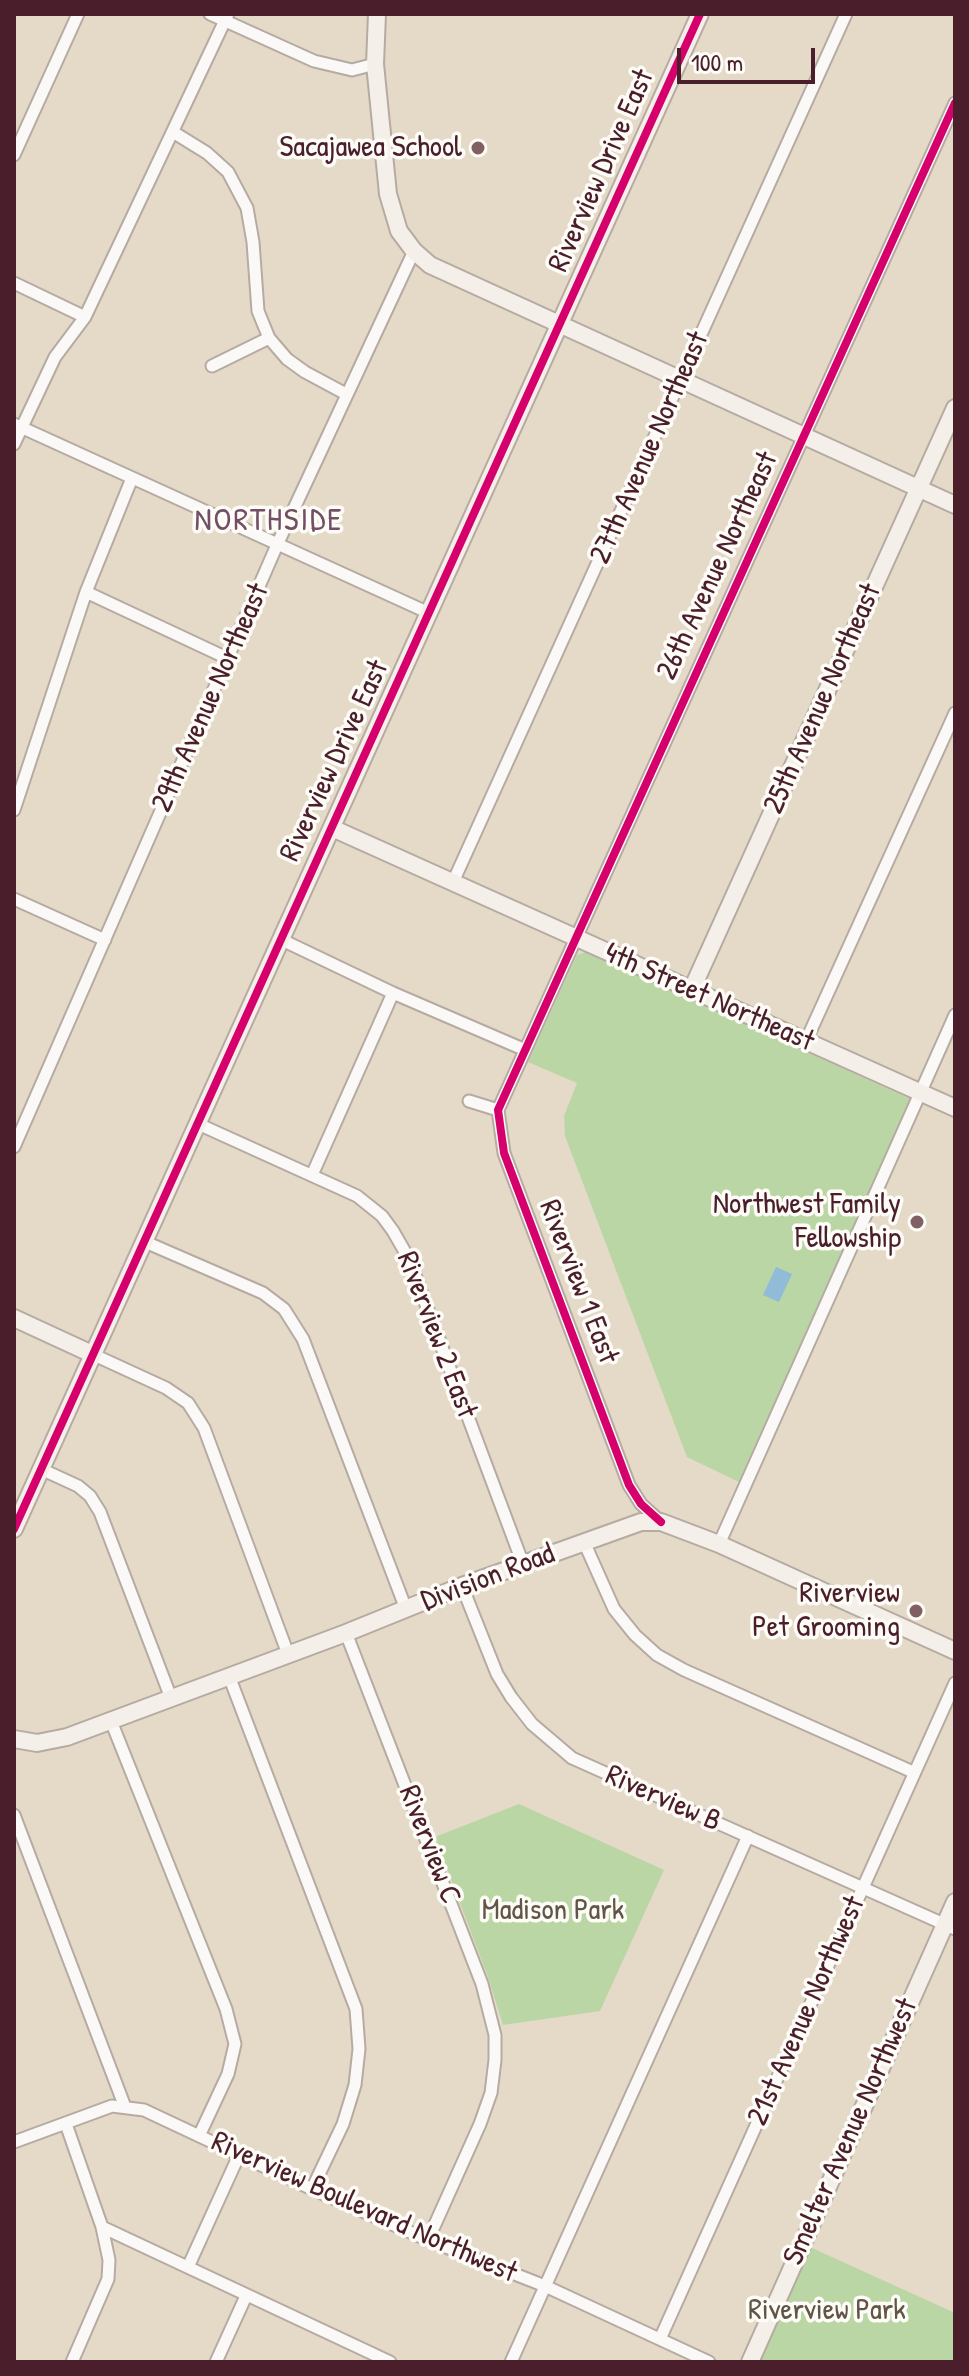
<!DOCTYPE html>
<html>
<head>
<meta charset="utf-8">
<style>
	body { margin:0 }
	#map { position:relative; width:969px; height:2376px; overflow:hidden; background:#e5d9c8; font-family:"Patrick Hand",sans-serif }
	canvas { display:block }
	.frame { position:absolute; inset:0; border:16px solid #4a1f2b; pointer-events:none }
	.scale { position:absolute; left:677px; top:48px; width:138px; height:36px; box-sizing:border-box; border:4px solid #4a1f2b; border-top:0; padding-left:10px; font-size:24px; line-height:28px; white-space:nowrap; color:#4a1f2b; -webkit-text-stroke:6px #fdfcf7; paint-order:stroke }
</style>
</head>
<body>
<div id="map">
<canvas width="969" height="2376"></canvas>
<div class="frame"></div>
<div class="scale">100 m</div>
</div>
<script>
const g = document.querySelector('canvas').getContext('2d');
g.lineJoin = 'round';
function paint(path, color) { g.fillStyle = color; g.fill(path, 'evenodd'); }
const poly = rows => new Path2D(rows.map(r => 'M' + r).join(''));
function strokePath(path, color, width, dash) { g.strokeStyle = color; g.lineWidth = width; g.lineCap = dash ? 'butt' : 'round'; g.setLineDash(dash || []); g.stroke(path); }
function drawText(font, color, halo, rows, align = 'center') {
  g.font = font + ' "Patrick Hand",sans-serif'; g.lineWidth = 7; g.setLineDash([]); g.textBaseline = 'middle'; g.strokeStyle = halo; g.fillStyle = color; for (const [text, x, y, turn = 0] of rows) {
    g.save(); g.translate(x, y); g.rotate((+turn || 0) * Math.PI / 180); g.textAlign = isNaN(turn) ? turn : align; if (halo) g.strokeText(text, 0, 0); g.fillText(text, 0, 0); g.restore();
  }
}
const green = poly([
	[586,952,910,1099,739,1482,687,1457,565,1136,564,1116,577,1083,528,1062,577,955],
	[519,1804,664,1870,600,2011,503,2025,488,1977,435,1837],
	[801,2243,955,2313,955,2362,749,2362]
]);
const water = poly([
	[776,1267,792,1274,779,1302,763,1295]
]);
const street = poly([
	[210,14,314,61,352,70,375,64],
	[173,132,207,153,228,172,247,208,253,242,258,311,269,338,287,359,305,372,346,394],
	[14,155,78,14],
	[14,283,85,317],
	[212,366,269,338],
	[14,424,429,613],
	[14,444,55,357,85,317,228,14],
	[86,592,229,659],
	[14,810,86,592,132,478],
	[453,882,846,14],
	[14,899,105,940],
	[280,939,393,993,523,1049],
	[806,1041,955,713],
	[469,1101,498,1110],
	[196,1123,357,1196,382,1216,393,1231,409,1259,523,1564],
	[14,1147,277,545,414,251],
	[312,1175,393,993],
	[143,1241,263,1293,284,1309,303,1339,406,1609],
	[92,1354,166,1388,188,1403,204,1428,288,1654],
	[41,1469,78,1486,90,1496,100,1512,171,1698],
	[661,1522,641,1504,629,1485,504,1153,498,1110,955,103],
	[584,1542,614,1609,635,1635,657,1655,684,1670,913,1772],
	[719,1544,955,1015],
	[462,1586,497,1674,511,1697,532,1724,572,1758,955,1929],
	[346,1633,482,1984,495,2035,495,2060,491,2093,480,2124,428,2240],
	[229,1676,356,2009,359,2049,355,2085,343,2124,312,2189],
	[111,1721,226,2009,235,2044,228,2074,199,2136],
	[14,1815,125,2107],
	[66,2124,102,2227,109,2260,108,2279,72,2362],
	[14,2142,112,2106,144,2110,312,2189,428,2240,545,2286,709,2362],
	[102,2227,390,2362],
	[188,2267,239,2155],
	[660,2339,955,1683],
	[216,2362,246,2296],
	[511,2362,748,1836]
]);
const secondary = poly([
	[377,14,375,64,388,194,399,231,414,251,430,265,955,505],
	[332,828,955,1108],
	[692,989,955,408],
	[14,1318,92,1354],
	[14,1529,700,14],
	[14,1739,37,1743,67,1737,346,1633,462,1586,641,1522,661,1522,719,1544,955,1651],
	[750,2362,955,1902]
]);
const cycleway = poly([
	[661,1522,641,1504,629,1485,504,1153,498,1110,955,103],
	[14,1529,700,14]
]);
const markers = [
	[478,148,8,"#806062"],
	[917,1222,8,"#806062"],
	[916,1611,8,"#806062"]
];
const poiNames = [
	["Sacajawea School",462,148],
	["Northwest Family",901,1205],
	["Fellowship",901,1239],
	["Riverview",900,1594],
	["Pet Grooming",900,1628]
];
const streetNames = [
	["Riverview Drive East",602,171,-66],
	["27th Avenue Northeast",650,448,-66],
	["26th Avenue Northeast",718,566,-65],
	["29th Avenue Northeast",211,698,-66],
	["25th Avenue Northeast",823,699,-66],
	["Riverview Drive East",335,761,-65],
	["4th Street Northeast",709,998,24],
	["Riverview 1 East",578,1282,69],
	["Riverview 2 East",436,1335,69],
	["Division Road",488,1578,-21],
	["Riverview B",663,1799,24],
	["Riverview C",429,1845,69],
	["21st Avenue Northwest",807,2011,-66],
	["Smelter Avenue Northwest",851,2132,-66],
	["Riverview Boulevard Northwest",364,2208,24]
];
const parkNames = [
	["Madison Park",553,1911],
	["Riverview Park",827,2311]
];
const neighbourhoodNames = [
	["NORTHSIDE",269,521]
];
paint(green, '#bad6a5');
paint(water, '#90bbd9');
strokePath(street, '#b6aba2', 15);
strokePath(secondary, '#b6aba2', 20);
strokePath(street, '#fbf9f7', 11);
strokePath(secondary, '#f4f0e9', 16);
strokePath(cycleway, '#d6006c', 8);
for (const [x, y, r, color] of markers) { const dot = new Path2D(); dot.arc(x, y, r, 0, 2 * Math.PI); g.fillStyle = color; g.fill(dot); strokePath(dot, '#fdfcf7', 3); }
drawText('30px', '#4a1f2b', '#fdfcf7', poiNames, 'right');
drawText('30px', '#4a1f2b', '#fdfcf7', streetNames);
drawText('30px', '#615547', '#fdfcf7', parkNames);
g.letterSpacing = '2px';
drawText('32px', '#724e67', '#fdfcf7', neighbourhoodNames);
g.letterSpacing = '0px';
</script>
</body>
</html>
